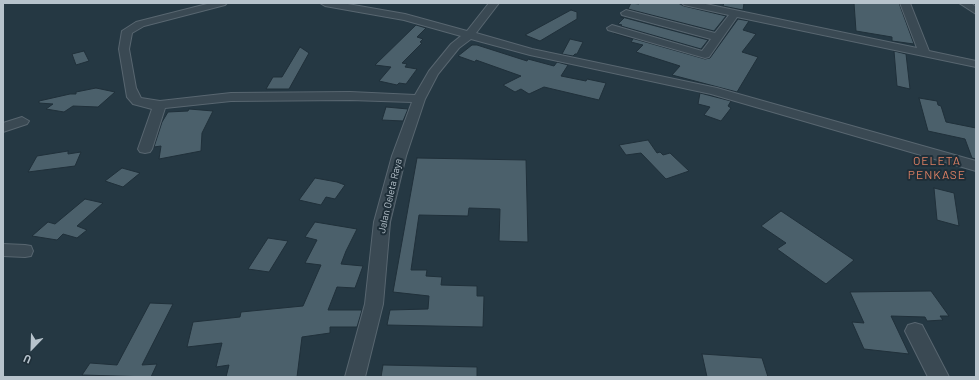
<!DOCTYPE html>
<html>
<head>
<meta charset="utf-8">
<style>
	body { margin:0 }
	#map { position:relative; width:979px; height:380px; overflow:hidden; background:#253843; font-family:Barlow,sans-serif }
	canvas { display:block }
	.frame { position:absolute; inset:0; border:4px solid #b7c3cc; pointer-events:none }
	.north { position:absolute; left:12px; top:328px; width:40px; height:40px; -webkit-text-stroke:3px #1e2e38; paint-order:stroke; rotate:203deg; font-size:11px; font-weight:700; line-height:16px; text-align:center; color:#b7c3cc }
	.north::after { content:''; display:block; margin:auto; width:14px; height:18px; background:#b7c3cc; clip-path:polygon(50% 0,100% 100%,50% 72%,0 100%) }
</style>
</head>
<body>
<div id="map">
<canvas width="979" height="380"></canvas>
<div class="frame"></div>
<div class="north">U</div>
</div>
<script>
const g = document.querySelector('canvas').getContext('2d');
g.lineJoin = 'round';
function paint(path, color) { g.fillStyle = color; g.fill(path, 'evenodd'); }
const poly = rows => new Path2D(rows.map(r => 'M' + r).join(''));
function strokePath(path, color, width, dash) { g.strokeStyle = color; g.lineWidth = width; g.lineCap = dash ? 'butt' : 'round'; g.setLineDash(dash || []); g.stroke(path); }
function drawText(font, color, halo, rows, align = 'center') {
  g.font = font + ' Barlow,sans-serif'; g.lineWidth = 4; g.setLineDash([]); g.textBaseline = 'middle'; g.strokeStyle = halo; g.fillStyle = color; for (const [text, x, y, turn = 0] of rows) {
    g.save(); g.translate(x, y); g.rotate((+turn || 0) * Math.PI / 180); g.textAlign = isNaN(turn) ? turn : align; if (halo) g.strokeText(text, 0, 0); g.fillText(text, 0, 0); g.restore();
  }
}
const building = poly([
	[631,3,639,4,640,3,678,3,684,6,726,16,714,31,628,9,631,3],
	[724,3,744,3,743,10,723,6,724,3],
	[854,3,899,3,914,44,892,41,892,37,856,31,854,3],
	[571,10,577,12,577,19,540,41,525,35,571,10],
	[621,17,622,17,708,40,701,49,621,26,622,25,618,24,624,18,621,17],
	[738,19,749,21,743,30,756,34,742,52,758,57,737,92,672,75,680,66,636,52,643,45,631,42,633,39,614,33,705,59,710,58,738,19],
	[416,25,426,28,417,37,423,39,420,42,422,43,402,63,407,64,405,67,417,69,406,84,399,83,397,85,379,81,391,67,375,65,416,25],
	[570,39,583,42,577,54,575,54,573,56,562,54,570,39],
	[472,45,477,45,527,61,528,59,554,66,557,62,568,65,561,76,586,81,587,79,606,83,599,100,544,87,529,94,521,89,515,92,503,85,521,76,476,60,475,62,458,56,472,45],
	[300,47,309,53,289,89,266,89,273,77,282,77,300,47],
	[84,51,89,61,76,65,72,54,84,51],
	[894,51,906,54,910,89,897,86,894,51],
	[96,88,115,92,98,107,73,106,64,112,46,109,53,104,39,103,39,101,70,94,76,94,76,92,96,88],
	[700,93,731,101,728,106,731,108,721,121,704,115,710,107,698,104,700,93],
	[919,98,937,101,938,105,941,106,946,122,976,128,976,159,972,158,965,139,928,131,919,98],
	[386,107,408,109,403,121,382,120,386,107],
	[189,109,213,111,202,133,201,151,159,159,161,146,154,147,162,122,168,112,188,111,189,109],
	[648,140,657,153,660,152,663,155,670,153,689,171,666,179,641,153,626,155,619,145,648,140],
	[68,151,68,154,81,152,75,166,28,172,37,156,68,151],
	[417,158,526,160,528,242,499,241,500,209,469,208,468,216,419,215,411,270,427,270,426,276,442,277,441,285,477,286,477,296,484,296,483,327,387,325,390,310,428,309,429,296,393,292,417,158],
	[122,168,140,173,123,187,105,181,122,168],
	[315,178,337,182,345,185,335,199,326,197,321,205,299,200,315,178],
	[934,188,954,193,959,226,937,220,934,188],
	[85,199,103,203,77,226,87,230,77,238,63,234,57,240,32,236,48,222,55,224,85,199],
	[781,211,854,260,826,284,777,249,786,243,761,226,781,211],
	[315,222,357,229,346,251,341,264,363,266,355,288,337,287,328,310,362,310,357,327,330,327,330,333,302,337,297,377,226,377,229,365,216,367,222,343,187,347,193,322,240,317,241,312,303,306,321,265,305,263,317,240,305,237,315,222],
	[268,238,288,241,269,272,248,269,268,238],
	[931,291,949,316,940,316,943,320,927,321,925,317,891,316,909,354,864,349,852,322,864,323,850,292,931,291],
	[150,303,173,304,142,365,157,364,151,377,82,375,90,363,117,365,150,303],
	[702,354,762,358,768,377,707,377,702,354],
	[383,365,477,367,477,377,381,377,383,365]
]);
const minor = poly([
	[211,3,227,3,225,5,144,26,132,33,129,49,136,88,141,98,160,101,231,93,350,92,415,95,429,71,451,44,461,36,404,20,325,6,320,3,342,3,405,14,467,31,489,3,499,3,476,33,532,49,717,88,976,161,976,171,711,94,530,55,471,39,459,48,438,74,425,99,406,156,390,222,383,304,365,377,345,377,365,304,374,222,392,156,412,102,350,100,231,101,165,108,152,149,150,152,145,153,140,152,138,149,152,109,133,104,127,97,119,49,122,31,136,22,211,3],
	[682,3,701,3,917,48,900,3,910,3,929,51,976,61,976,67,737,17,709,57,705,58,608,30,607,28,612,25,702,51,711,39,622,15,621,13,626,10,715,33,729,15,684,5,682,3],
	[959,3,971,3,976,7,976,14,959,3],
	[22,117,29,121,27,124,3,132,3,123,22,117],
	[3,244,25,245,31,246,33,251,31,256,25,257,3,256,3,244],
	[915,323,922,325,949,377,928,377,905,331,908,325,915,323]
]);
const streetNames = [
	["Jalan Oeleta Raya",390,196,-77]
];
const quarterNames = [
	["OELETA",937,161],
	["PENKASE",937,175]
];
paint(building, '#4b606b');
strokePath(building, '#20303a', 1);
strokePath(minor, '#586670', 2);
paint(minor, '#3a4953');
drawText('10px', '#b7c3cc', '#1e2e38', streetNames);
g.letterSpacing = '1px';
drawText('12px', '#db7f63', '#1e2e38', quarterNames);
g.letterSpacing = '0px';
</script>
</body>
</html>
